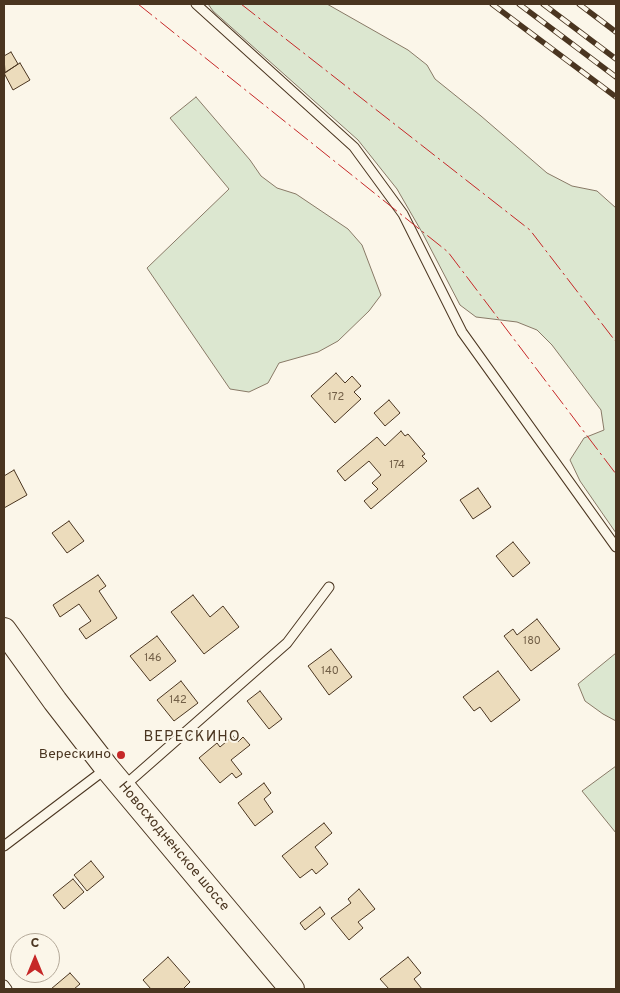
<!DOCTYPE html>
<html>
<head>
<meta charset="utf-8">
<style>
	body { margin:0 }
	#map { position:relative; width:620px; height:993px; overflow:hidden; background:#fbf6e9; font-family:Overpass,sans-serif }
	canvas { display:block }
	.frame { position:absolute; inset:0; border:5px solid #4a3520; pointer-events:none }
	.north { position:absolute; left:10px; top:933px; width:50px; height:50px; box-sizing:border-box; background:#fbf6e9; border:1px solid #b4a999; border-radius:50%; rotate:0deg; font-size:14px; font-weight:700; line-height:20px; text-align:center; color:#4a3520 }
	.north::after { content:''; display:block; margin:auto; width:18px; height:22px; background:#c62828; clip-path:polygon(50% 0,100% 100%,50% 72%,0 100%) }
</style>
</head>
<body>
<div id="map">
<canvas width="620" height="993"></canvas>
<div class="frame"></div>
<div class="north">С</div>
</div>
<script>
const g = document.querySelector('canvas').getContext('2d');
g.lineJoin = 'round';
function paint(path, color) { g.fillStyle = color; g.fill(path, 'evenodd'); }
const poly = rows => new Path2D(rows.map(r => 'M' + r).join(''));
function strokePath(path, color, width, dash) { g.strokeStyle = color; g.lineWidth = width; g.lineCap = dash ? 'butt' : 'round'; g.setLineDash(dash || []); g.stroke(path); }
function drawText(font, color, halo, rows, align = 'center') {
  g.font = font + ' Overpass,sans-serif'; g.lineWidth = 4; g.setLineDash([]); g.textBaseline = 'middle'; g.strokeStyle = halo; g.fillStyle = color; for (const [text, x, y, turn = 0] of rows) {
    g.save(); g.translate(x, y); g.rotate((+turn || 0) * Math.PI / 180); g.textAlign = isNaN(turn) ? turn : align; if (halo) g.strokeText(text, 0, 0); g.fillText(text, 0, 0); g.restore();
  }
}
const green = poly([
	[208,4,327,4,408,50,427,65,435,79,481,116,547,173,572,186,597,191,616,208,616,533,580,481,570,460,584,438,604,430,601,410,552,345,537,330,517,322,476,317,460,305,423,234,397,189,358,140,213,11,208,4],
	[196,97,250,160,261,176,277,188,296,194,348,229,362,245,381,295,369,311,338,341,318,352,279,363,268,383,249,392,230,389,147,268,229,189,170,118,196,97],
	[616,653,616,721,603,714,585,701,578,684,616,653],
	[616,766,616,833,582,791,616,766]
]);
const building = poly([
	[11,52,18,64,5,73,4,56,11,52],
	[20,63,30,80,13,90,4,73,20,63],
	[336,373,345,383,352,376,361,386,354,392,361,399,335,423,311,396,336,373],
	[389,400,400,413,385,426,374,413,389,400],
	[401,431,405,436,408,434,425,454,422,456,427,461,371,509,364,501,378,489,372,483,381,475,369,461,345,481,337,471,377,437,385,446,401,431],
	[14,470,27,495,4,508,4,476,14,470],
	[478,488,491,507,473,519,460,500,478,488],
	[69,521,84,541,67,553,52,533,69,521],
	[513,542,530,563,513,577,496,556,513,542],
	[98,575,106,586,99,591,117,618,86,639,79,629,91,621,79,604,60,617,53,605,98,575],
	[193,595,210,617,223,606,239,627,204,654,171,612,193,595],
	[537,619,560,649,531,671,504,636,513,629,517,635,537,619],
	[157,636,176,661,150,681,130,656,157,636],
	[331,649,352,677,329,695,308,666,331,649],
	[498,671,520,700,491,722,480,707,474,711,463,697,498,671],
	[181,681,198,703,174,721,157,700,181,681],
	[260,691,282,719,269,729,247,701,260,691],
	[233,736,238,742,243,737,250,745,231,760,242,774,236,778,232,773,220,783,199,758,217,743,220,747,233,736],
	[264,783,271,793,264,799,273,812,255,826,238,803,264,783],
	[324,823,332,833,315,847,328,864,316,874,312,869,300,878,282,856,324,823],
	[91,861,104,877,87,891,74,875,91,861],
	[73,879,84,892,64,909,53,895,73,879],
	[359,889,375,909,358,922,363,928,349,940,331,918,351,903,348,899,359,889],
	[320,907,325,914,305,930,300,923,320,907],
	[168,957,190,982,183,989,151,989,143,980,168,957],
	[408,957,421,973,414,979,422,989,389,989,380,979,408,957],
	[70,973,80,984,74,989,51,989,70,973]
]);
const service = poly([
	[196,4,354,147,403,214,462,332,616,547],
	[123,787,287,643,329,587],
	[4,846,107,768],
	[4,985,7,989]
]);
const secondary = poly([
	[4,630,55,701,107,768,292,989]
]);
const rail = poly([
	[492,4,616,97],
	[519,4,616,77],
	[543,4,616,59],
	[579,4,616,32]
]);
const power = poly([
	[138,4,448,252,616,474],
	[241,4,530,230,616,342]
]);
const markers = [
	[121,755,5,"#c62828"]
];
const numberNames = [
	["172",336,398],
	["174",397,466],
	["180",532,642],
	["146",153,659],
	["140",330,672],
	["142",178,701]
];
const poiNames = [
	["Верескино",111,755]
];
const streetNames = [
	["Новосходненское шоссе",173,847,50]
];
const neighbourhoodNames = [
	["ВЕРЕСКИНО",192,738]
];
paint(green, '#dce7d0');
strokePath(green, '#887966', 1);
paint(building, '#ecdcbc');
strokePath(building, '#4a3520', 1);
strokePath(service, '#4a3520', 11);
strokePath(secondary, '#4a3520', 26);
strokePath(service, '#fbf6e9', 9);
strokePath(secondary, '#fbf6e9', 24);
strokePath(rail, '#4a3520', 5.5);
strokePath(rail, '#fbf6e9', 4, [11]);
strokePath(power, '#c62828', 1, [18, 4, 2.5, 4]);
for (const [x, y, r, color] of markers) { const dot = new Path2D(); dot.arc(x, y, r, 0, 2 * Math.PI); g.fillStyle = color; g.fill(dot); strokePath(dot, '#fbf6e9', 2); }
drawText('11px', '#725f47', null, numberNames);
drawText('14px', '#4a3520', '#fbf6e9', poiNames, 'right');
drawText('14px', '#4a3520', '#fbf6e9', streetNames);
g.letterSpacing = '1px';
drawText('15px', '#4a3520', '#fbf6e9', neighbourhoodNames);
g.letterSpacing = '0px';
</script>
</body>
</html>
